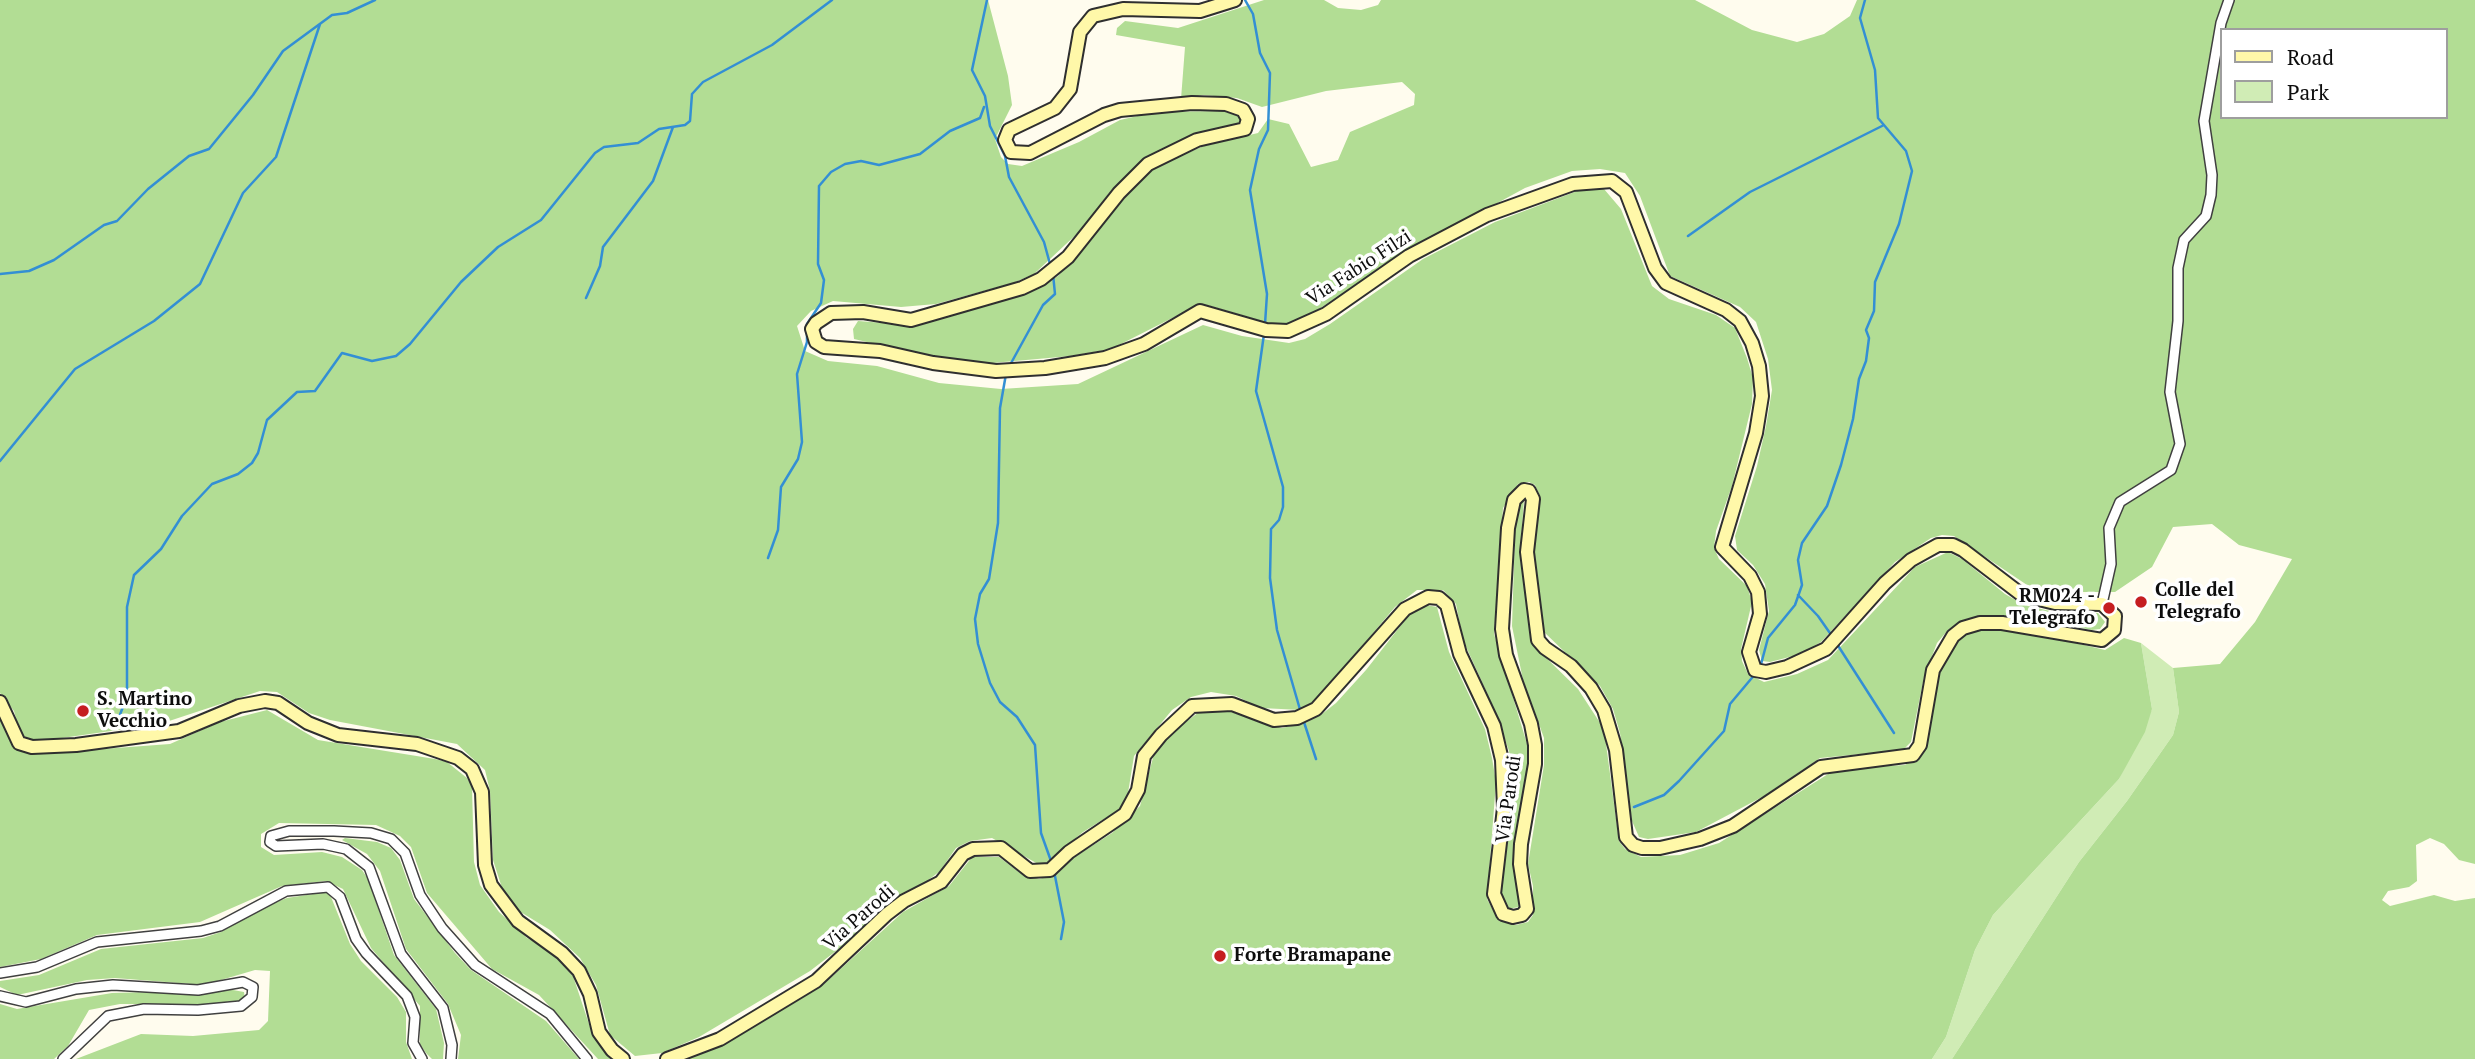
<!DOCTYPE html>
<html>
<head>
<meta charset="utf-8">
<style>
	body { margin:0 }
	#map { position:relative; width:2475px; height:1059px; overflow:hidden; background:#fffcee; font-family:"PT Serif",serif }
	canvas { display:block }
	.legend { position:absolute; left:2220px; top:28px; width:228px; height:91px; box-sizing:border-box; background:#fff; border:2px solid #9e9e9e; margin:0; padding:9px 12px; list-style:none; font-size:21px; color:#0d0d0d }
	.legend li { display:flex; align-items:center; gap:14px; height:35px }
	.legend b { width:35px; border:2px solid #9e9e9e }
</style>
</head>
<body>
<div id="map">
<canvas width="2475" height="1059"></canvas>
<ul class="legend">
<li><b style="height:9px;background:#fff8a9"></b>Road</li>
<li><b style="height:19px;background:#d0ecb5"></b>Park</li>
</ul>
</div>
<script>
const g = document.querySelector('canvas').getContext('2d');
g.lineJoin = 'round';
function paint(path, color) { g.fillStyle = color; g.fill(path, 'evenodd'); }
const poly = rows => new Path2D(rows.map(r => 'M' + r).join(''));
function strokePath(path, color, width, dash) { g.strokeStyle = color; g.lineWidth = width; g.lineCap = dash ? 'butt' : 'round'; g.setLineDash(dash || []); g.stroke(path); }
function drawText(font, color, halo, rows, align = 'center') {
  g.font = font + ' "PT Serif",serif'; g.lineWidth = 7; g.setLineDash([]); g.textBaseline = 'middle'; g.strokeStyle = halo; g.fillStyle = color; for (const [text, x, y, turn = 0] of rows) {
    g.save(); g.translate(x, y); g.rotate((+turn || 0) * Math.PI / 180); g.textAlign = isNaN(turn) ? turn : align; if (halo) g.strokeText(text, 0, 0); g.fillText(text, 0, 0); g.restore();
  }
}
const green = poly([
	[2141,643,2173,668,2179,712,2173,735,2127,801,2079,862,1952,1059,1932,1059,1946,1037,1975,950,1993,915,2119,779,2152,709]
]);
const forest = poly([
	[0,0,988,0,1008,76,1012,105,995,139,1001,157,1008,164,1022,166,1079,142,1120,120,1155,112,1223,111,1241,117,1241,124,1198,133,1143,159,1109,193,1081,230,1034,274,1013,283,936,304,901,307,833,301,811,311,797,326,805,351,828,361,877,366,939,383,1001,389,1078,384,1203,325,1242,336,1289,343,1305,339,1330,324,1423,259,1495,222,1580,190,1604,189,1621,209,1652,286,1669,299,1716,315,1735,328,1747,358,1753,378,1752,404,1732,486,1716,531,1714,548,1719,559,1747,586,1752,602,1741,649,1742,661,1748,674,1764,682,1797,674,1828,660,1915,567,1948,552,1962,559,2005,594,2024,605,2050,611,2098,613,2105,622,2100,629,2092,630,2032,618,1993,615,1966,619,1948,630,1937,643,1924,677,1911,742,1903,750,1820,758,1764,796,1696,832,1648,839,1639,837,1632,821,1620,733,1613,709,1600,686,1544,632,1534,550,1540,496,1535,485,1529,482,1518,484,1503,508,1494,634,1527,744,1528,767,1514,855,1519,907,1508,909,1501,898,1511,768,1509,751,1496,713,1463,640,1456,604,1443,590,1417,590,1395,607,1316,701,1301,710,1261,708,1236,696,1211,692,1191,697,1172,710,1134,756,1128,793,1120,809,1083,832,1045,864,1038,864,992,838,970,841,956,848,940,871,810,971,699,1037,662,1053,635,1056,610,1035,596,985,580,958,550,930,519,911,503,891,493,860,490,791,485,770,457,744,330,720,309,713,277,692,260,691,160,724,41,741,24,738,20,733,14,711,0,693],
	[1264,0,1324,0,1338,8,1361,10,1378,5,1381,0,1695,0,1752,30,1797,42,1824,34,1850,16,1857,0,2475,0,2475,864,2459,860,2444,844,2430,838,2416,845,2417,881,2409,887,2388,891,2382,900,2390,906,2434,895,2455,901,2475,898,2475,1059,1952,1059,2079,862,2127,801,2173,735,2179,712,2173,668,2220,664,2255,622,2292,559,2239,545,2212,524,2173,527,2152,567,2115,592,2061,592,2033,589,1954,536,1942,535,1931,538,1895,562,1821,642,1801,654,1770,662,1762,661,1759,650,1769,611,1765,584,1753,565,1737,550,1735,536,1757,466,1766,426,1772,390,1768,359,1756,322,1740,307,1670,276,1640,196,1625,173,1600,169,1572,171,1525,188,1402,255,1308,316,1287,324,1275,325,1207,305,1196,306,1111,349,1071,356,981,364,923,355,854,339,853,329,858,321,910,325,1037,289,1058,276,1130,190,1157,166,1204,146,1258,133,1268,119,1289,124,1311,167,1338,160,1350,132,1414,105,1415,94,1402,82,1326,91,1262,107,1237,98,1203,95,1181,99,1185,47,1116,35,1117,28,1125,21,1178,28],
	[2221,30,2445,30,2445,117,2221,117],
	[1524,499,1520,557,1532,644,1578,689,1604,729,1619,841,1625,849,1641,857,1680,855,1719,843,1836,769,1905,765,1923,754,1934,679,1949,649,1968,632,1981,628,2016,629,2105,650,2124,638,2141,643,2152,709,2145,732,2119,779,1993,915,1975,950,1946,1037,1932,1059,682,1059,717,1048,824,984,903,912,949,886,972,857,999,857,1020,873,1039,879,1057,874,1070,860,1112,833,1140,806,1154,754,1169,735,1199,712,1228,711,1282,728,1305,723,1322,714,1336,703,1366,670,1409,615,1426,605,1437,607,1449,652,1485,729,1492,758,1496,782,1487,899,1499,921,1516,925,1528,922,1533,915,1533,886,1528,864,1544,765,1544,738,1523,680,1512,626,1515,532,1518,508],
	[267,710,318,740,435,759,447,762,467,778,472,787,474,862,480,885,499,912,527,938,548,949,573,976,593,1036,615,1059,598,1059,539,995,492,969,427,893,411,847,400,836,376,825,279,823,261,834,261,847,274,855,322,852,342,857,362,870,368,879,394,955,436,1009,444,1043,443,1059,432,1059,426,1053,420,1044,420,1006,371,948,343,889,326,881,282,886,200,922,97,935,41,959,0,967,0,713,12,745,18,750,35,754,170,744,220,722],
	[345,838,377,842,391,848,400,860,414,899,455,953,471,970,546,1021,579,1059,458,1059,461,1035,448,1004,406,949,380,871,367,854,342,840],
	[326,892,331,897,350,944,361,961,397,997,406,1012,406,1042,412,1059,76,1059,141,1034,193,1036,259,1030,268,1021,270,971,255,970,204,985,115,978,87,980,17,995,0,987,0,981,39,975,101,949,203,938,221,932,264,907,287,898],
	[233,990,244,992,245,1000,221,1004,120,1004,89,1010,68,1046,54,1059,0,1059,0,1004,17,1009,112,993]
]);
const stream = poly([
	[987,0,972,70,985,96,990,126,1005,156,1009,177,1044,242,1050,264],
	[1245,0,1253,14,1260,53,1270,73,1268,130,1259,149,1250,190,1267,294,1265,324],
	[1688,236,1750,192,1884,125],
	[0,274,29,271,54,260,104,225,117,221,148,189,189,156,209,149,253,95,283,51,332,15,347,13,375,0],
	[586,298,600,266,603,247,653,181,673,127],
	[1264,334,1256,391,1283,487,1283,507,1279,520,1271,529,1270,578,1277,630,1301,713],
	[1010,365,1043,305,1055,294,1053,274],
	[1006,374,1000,408,998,523,989,579,980,594,975,619,978,644,990,683,1000,702,1017,717,1035,745,1041,833,1051,861],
	[0,461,75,369,154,321,200,284,243,193,276,157,320,24],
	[768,558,778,530,781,487,798,459,802,442,797,374,807,342,807,324,821,303,824,280,818,264,819,186,831,172,845,164,861,161,879,165,920,154,950,131,980,118,984,107],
	[1798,595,1818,616,1832,636],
	[1837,644,1894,733],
	[1760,668,1768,638,1795,605,1802,585,1798,560,1802,543,1827,506,1841,465,1853,419,1859,379,1866,361,1869,338,1866,330,1874,311,1875,282,1899,224,1912,171,1906,151,1878,118,1875,70,1860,18,1865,0],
	[1303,719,1316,759],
	[118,720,127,696,127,607,134,575,161,549,182,516,212,484,238,474,252,463,258,453,267,420,297,392,315,391,342,353,372,361,396,356,410,344,461,282,498,247,541,220,595,153,604,147,638,143,659,129,685,125,690,121,692,94,703,82,772,45,832,0],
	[1634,807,1664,795,1679,781,1724,731,1730,704,1756,673],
	[1054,871,1064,922,1061,939]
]);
const street = poly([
	[2102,604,2111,564,2109,528,2120,502,2171,470,2180,444,2170,392,2178,321,2178,268,2184,240,2206,216,2211,195,2212,175,2204,121,2221,23,2229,0],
	[0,973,37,967,97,942,201,931,220,926,286,891,328,887,340,897,356,939,366,953,407,996,415,1017,413,1043,422,1059],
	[0,996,26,1002,76,989,113,985,198,990,243,982,253,987,252,997,241,1006,198,1010,144,1009,108,1016,63,1059],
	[451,1059,452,1045,443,1008,401,954,369,867,346,849,323,844,276,846,270,842,271,836,289,831,334,831,371,833,391,839,405,853,420,895,442,928,475,965,550,1014,587,1059]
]);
const secondary = poly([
	[0,702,19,743,32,747,76,745,179,731,239,706,265,701,278,703,308,723,338,735,417,744,458,758,472,769,482,792,485,865,491,885,518,921,562,953,579,971,590,994,599,1032,612,1050,623,1059],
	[667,1059,720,1039,816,981,887,914,904,901,941,882,963,854,973,849,1001,848,1030,871,1050,870,1069,852,1125,814,1138,790,1144,756,1161,735,1192,706,1232,704,1274,720,1297,718,1316,709,1405,609,1428,597,1439,598,1447,605,1460,654,1494,726,1502,760,1504,808,1494,894,1503,914,1513,917,1522,915,1527,909,1520,864,1521,844,1535,764,1535,745,1531,724,1506,655,1502,629,1508,528,1514,500,1524,490,1529,491,1533,499,1527,552,1538,640,1545,648,1571,666,1591,688,1604,710,1616,750,1626,837,1633,845,1642,848,1660,848,1700,839,1733,826,1821,767,1913,755,1920,745,1933,670,1953,636,1963,628,1980,623,2002,623,2102,640,2114,630,2115,616,2102,604,2055,603,2022,595,1963,550,1953,545,1938,545,1911,560,1885,583,1826,649,1787,667,1766,672,1755,670,1749,652,1760,614,1758,592,1750,576,1722,547,1756,433,1762,396,1759,366,1752,343,1740,321,1726,310,1666,283,1655,268,1626,192,1612,181,1573,184,1487,215,1409,256,1326,314,1288,331,1266,330,1200,311,1144,344,1105,358,1045,368,996,371,933,363,880,351,824,347,816,342,812,329,816,323,831,313,863,312,911,320,1022,288,1041,279,1068,257,1119,193,1148,164,1197,140,1245,129,1248,119,1243,110,1226,104,1192,103,1120,110,1104,115,1030,153,1011,152,1005,140,1009,130,1055,108,1070,89,1080,32,1093,16,1123,9,1200,11,1235,0]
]);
const markers = [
	[2141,602,7,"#c51e21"],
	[2109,608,7,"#c51e21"],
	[83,711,7,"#c51e21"],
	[1220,956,7,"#c51e21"]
];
const streetNames = [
	["Via Fabio Filzi",1359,268,-33],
	["Via Parodi",1509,799,-82],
	["Via Parodi",859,918,-41]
];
const poiNames = [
	["Colle del",2155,591],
	["Telegrafo",2155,613],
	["RM024 -",2095,597,"right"],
	["Telegrafo",2095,619,"right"],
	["S. Martino",97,700],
	["Vecchio",97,722],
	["Forte Bramapane",1234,956]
];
paint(green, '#d0ecb5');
paint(forest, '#b2dd94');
strokePath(stream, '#338fd4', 2.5);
strokePath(street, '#404040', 12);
strokePath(secondary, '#2f2f2f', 16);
strokePath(street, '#fff', 9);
strokePath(secondary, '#fff8a9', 12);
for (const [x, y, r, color] of markers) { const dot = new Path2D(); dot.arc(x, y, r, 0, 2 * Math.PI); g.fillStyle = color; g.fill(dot); strokePath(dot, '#fff', 2.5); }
drawText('19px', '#0d0d0d', '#fff', streetNames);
drawText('bold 19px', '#0d0d0d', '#fff', poiNames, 'left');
</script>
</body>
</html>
